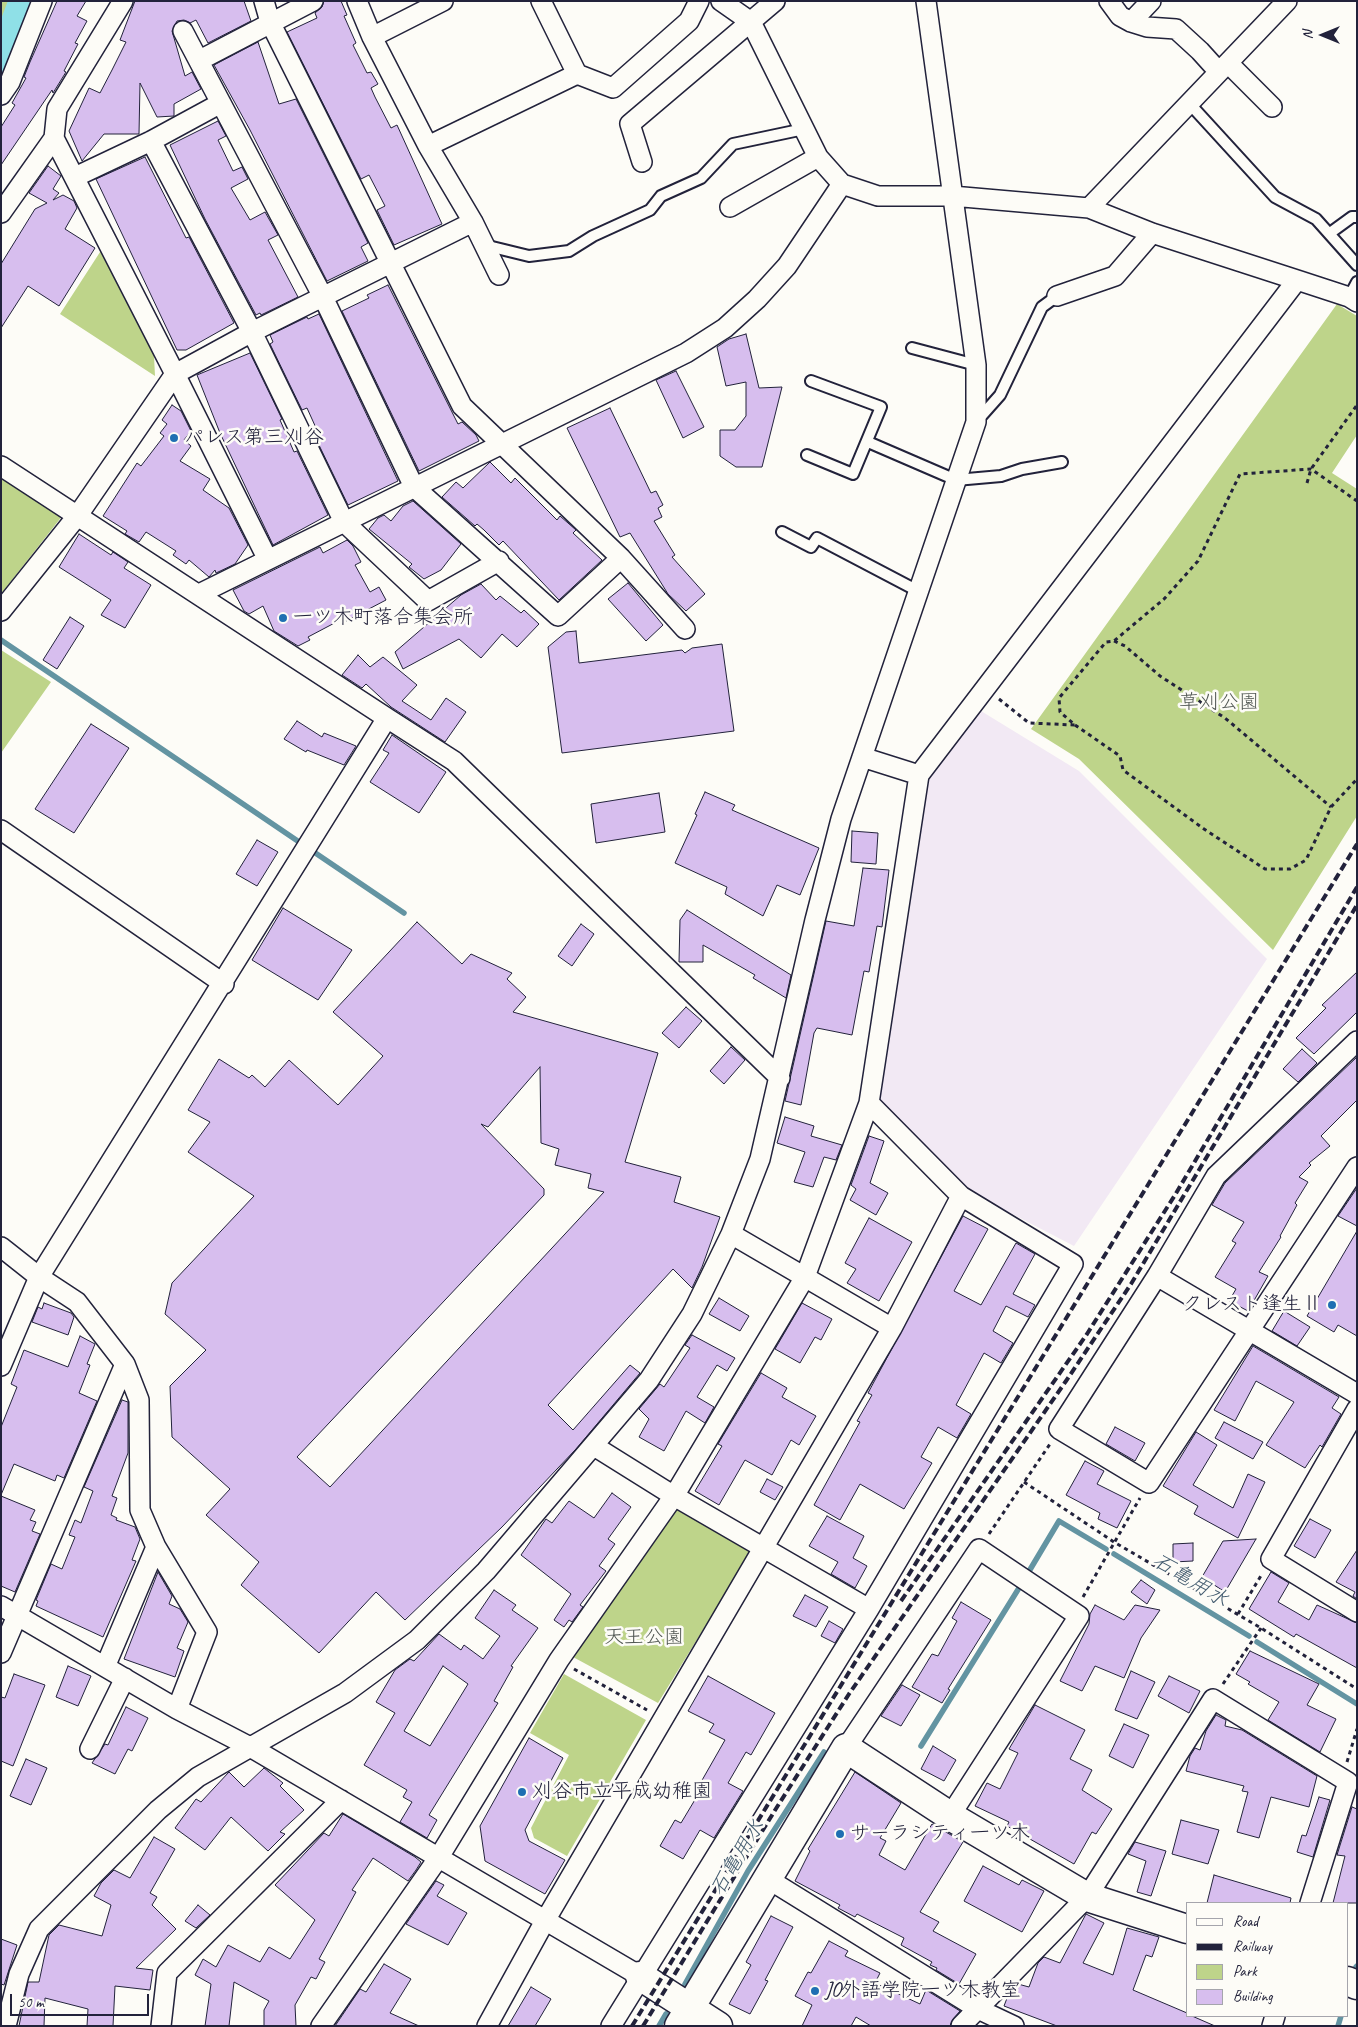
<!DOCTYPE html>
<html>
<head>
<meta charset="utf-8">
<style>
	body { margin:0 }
	#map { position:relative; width:1358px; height:2027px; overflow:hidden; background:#fdfcf7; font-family:Caveat,sans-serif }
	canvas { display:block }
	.frame { position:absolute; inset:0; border:2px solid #22223b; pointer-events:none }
	.legend { position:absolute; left:1186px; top:1902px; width:162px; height:115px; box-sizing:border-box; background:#fdfcf7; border:1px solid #a5a5ac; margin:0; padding:6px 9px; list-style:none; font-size:15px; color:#22223b }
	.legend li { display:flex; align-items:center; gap:10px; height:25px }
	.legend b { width:25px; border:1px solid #a5a5ac }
	.north { position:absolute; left:1298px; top:10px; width:50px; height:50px; -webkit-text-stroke:4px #fdfcf7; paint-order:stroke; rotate:270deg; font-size:14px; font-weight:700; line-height:20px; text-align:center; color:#22223b }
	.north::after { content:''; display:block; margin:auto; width:18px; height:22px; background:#22223b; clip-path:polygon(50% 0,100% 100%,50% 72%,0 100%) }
	.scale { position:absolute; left:10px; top:1994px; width:139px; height:22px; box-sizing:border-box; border:2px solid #22223b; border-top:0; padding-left:6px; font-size:15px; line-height:18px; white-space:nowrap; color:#22223b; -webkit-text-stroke:4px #fdfcf7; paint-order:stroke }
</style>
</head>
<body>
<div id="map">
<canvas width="1358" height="2027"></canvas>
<div class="frame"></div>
<ul class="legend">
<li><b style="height:6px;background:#fdfcf7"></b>Road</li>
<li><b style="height:6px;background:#22223b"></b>Railway</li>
<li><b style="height:14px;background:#bed48a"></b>Park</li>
<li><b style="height:14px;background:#d7beee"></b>Building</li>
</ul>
<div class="north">N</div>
<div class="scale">50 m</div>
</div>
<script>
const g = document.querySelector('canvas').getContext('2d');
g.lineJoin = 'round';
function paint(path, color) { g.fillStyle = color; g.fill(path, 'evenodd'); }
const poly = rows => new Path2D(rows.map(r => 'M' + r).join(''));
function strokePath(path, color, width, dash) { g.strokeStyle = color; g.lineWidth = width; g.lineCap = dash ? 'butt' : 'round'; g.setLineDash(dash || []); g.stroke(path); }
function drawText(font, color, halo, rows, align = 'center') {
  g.font = font + ' Caveat,"Klee One",sans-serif'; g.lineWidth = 5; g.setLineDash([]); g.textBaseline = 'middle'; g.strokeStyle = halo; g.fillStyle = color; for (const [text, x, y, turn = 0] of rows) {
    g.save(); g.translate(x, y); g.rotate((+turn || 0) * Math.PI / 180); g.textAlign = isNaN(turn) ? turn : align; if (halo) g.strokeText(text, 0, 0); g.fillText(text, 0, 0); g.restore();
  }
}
const built = poly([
	[981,711,1079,771,1267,959,1074,1246,968,1191,877,1098,927,777]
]);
const green = poly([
	[1,1,10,1,1,27],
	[102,249,154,356,155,376,60,314],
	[1337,304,1357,316,1357,435,1332,473,1357,489,1357,816,1273,950,1079,759,1031,729],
	[1,474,63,515,1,594],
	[1,650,51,682,1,753],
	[677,1510,752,1550,658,1703,573,1657],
	[564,1674,646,1720,567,1856,534,1838,531,1828,569,1755,530,1733]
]);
const stream = poly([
	[1,640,404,913],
	[1114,1554,1249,1636],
	[1028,1573,1059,1521,1106,1549],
	[1257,1642,1357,1704],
	[921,1746,1019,1588],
	[1356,1967,1357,1966],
	[685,1984,748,1871,824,1752],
	[659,2026,666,2014],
	[1338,2026,1341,2016]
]);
const river = poly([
	[1,67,26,1]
]);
const building = poly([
	[57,1,86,1,77,16,87,21,75,43,78,44,64,71,66,72,53,93,52,90,1,165,1,127,15,105,12,103,26,78,24,77,30,62,57,1],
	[135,1,244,1,251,21,208,43,196,20,190,23,184,20,177,21,172,31,185,76,192,72,201,89,174,104,174,116,157,117,140,83,139,134,104,134,82,161,69,131,89,88,100,93,112,70,126,42,120,40,135,1],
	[324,1,341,1,347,15,344,16,356,43,353,45,367,73,371,72,378,84,371,88,375,97,391,128,397,125,442,224,394,245,377,210,385,206,369,175,361,179,287,32,317,18,315,13,322,7,324,1],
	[258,42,279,104,296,99,368,243,361,247,368,261,327,281,250,130,214,65,258,42],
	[218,121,226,136,218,140,233,171,242,167,248,179,231,188,250,220,265,212,278,235,268,240,298,297,261,315,260,313,256,315,205,219,170,145,218,121],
	[145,157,186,238,189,237,234,323,186,350,177,350,96,179,145,157],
	[48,166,61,176,53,189,59,193,53,200,63,195,74,201,77,208,65,229,95,248,59,306,28,286,1,328,1,264,35,209,47,203,29,193,48,166],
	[388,285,458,424,462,422,476,435,479,441,419,471,342,311,369,298,367,295,388,285],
	[319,314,398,481,348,505,317,441,321,439,307,408,302,410,270,344,273,342,270,335,307,317,308,319,319,314],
	[746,334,759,388,782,387,762,467,736,467,720,456,720,430,735,430,746,416,746,382,726,386,717,347,729,339,746,334],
	[250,353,282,419,280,420,294,452,297,451,328,515,273,545,220,433,197,375,250,353],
	[676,371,704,427,683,438,656,380,676,371],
	[172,405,181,411,191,431,184,440,191,446,180,461,210,479,203,490,229,508,248,545,235,564,216,573,215,570,209,577,189,560,186,564,173,555,176,551,146,532,139,542,125,534,127,531,103,516,137,463,141,466,164,436,160,433,167,424,162,420,172,405],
	[610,408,651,493,656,491,663,505,658,508,662,517,654,521,675,555,672,557,705,594,686,611,668,594,630,533,620,537,567,428,610,408],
	[490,462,511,483,515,478,557,520,560,516,576,530,573,533,602,560,559,600,503,541,499,545,484,530,477,524,475,526,442,497,456,482,463,488,490,462],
	[413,501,461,544,441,570,424,579,409,567,412,564,369,529,378,518,384,515,391,521,403,506,413,501],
	[79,534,111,555,113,552,128,562,124,568,151,585,125,628,101,615,111,600,59,567,79,534],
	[347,540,353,546,361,562,355,565,370,592,379,587,386,600,346,621,344,618,308,637,310,640,298,646,274,631,263,606,249,614,244,611,233,590,320,547,323,553,347,540],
	[628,583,663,625,646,641,608,599,628,583],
	[481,584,496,600,500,596,521,613,524,610,539,624,517,647,502,634,481,658,459,639,403,669,395,652,461,595,481,584],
	[70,617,84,626,57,669,43,660,70,617],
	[576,631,579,663,682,650,685,653,692,648,722,644,734,731,562,753,548,647,566,632,576,631],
	[358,655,370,667,383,657,411,680,417,685,402,701,431,720,446,698,466,712,445,742,391,707,366,684,362,688,342,675,358,655],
	[297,721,322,737,324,733,356,746,344,765,307,750,306,752,284,739,297,721],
	[91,724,129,748,74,833,35,809,91,724],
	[392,735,446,772,419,813,370,782,389,753,383,750,392,735],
	[705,792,735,805,732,810,819,848,800,895,777,885,763,916,725,894,727,887,675,863,697,815,695,814,705,792],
	[659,793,665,832,596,843,591,804,659,793],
	[852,831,878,833,876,864,851,862,852,831],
	[257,840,278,852,257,886,236,874,257,840],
	[863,868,889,870,882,927,877,926,869,972,864,971,852,1035,817,1028,814,1033,801,1105,785,1101,826,921,854,926,863,868],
	[283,908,352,950,318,1000,252,960,283,908],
	[687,910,791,975,786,998,753,978,755,975,703,945,703,962,679,962,680,920,687,910],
	[417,922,462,964,471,954,512,973,507,979,526,997,513,1012,658,1053,625,1162,681,1177,674,1202,720,1217,702,1267,692,1288,673,1269,548,1405,573,1430,630,1365,640,1373,576,1449,502,1527,405,1620,376,1592,319,1653,241,1585,259,1562,206,1515,230,1489,172,1437,170,1386,206,1350,165,1314,172,1283,254,1196,188,1152,210,1122,188,1110,219,1059,249,1078,252,1075,265,1087,289,1060,338,1105,383,1056,333,1012,417,922],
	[540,1067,541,1143,559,1149,555,1165,591,1174,588,1188,604,1192,330,1487,297,1457,544,1195,544,1189,481,1124,488,1127,540,1067],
	[581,924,594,934,572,966,558,956,581,924],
	[1357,972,1357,1012,1314,1054,1296,1038,1326,1008,1322,1005,1357,972],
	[686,1007,702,1021,679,1048,662,1033,686,1007],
	[731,1047,745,1060,724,1084,710,1071,731,1047],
	[1302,1049,1317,1063,1298,1082,1283,1069,1302,1049],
	[1357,1057,1357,1100,1321,1136,1330,1146,1309,1163,1311,1165,1299,1177,1308,1182,1295,1203,1297,1205,1280,1236,1281,1237,1259,1272,1268,1276,1248,1311,1229,1301,1236,1289,1215,1277,1236,1243,1232,1241,1244,1222,1212,1205,1225,1183,1357,1057],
	[785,1117,814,1126,811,1136,842,1145,836,1160,824,1157,813,1187,794,1182,805,1152,777,1143,785,1117],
	[869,1136,884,1141,870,1183,888,1193,876,1215,850,1200,856,1189,851,1185,869,1136],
	[1357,1188,1357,1226,1338,1216,1357,1188],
	[963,1216,988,1229,954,1291,981,1305,1016,1243,1035,1254,1013,1294,1035,1305,1028,1317,1006,1306,993,1331,1013,1343,1001,1363,984,1353,956,1405,971,1414,957,1438,938,1427,921,1457,932,1463,904,1509,860,1484,840,1520,814,1505,860,1422,857,1421,872,1395,868,1393,963,1216],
	[869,1218,912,1242,879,1301,847,1283,856,1269,845,1263,869,1218],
	[1357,1231,1357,1336,1338,1325,1334,1332,1307,1316,1357,1231],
	[719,1298,749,1316,740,1331,709,1314,719,1298],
	[44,1303,71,1313,74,1317,68,1335,32,1322,38,1307,42,1309,44,1303],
	[802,1303,832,1319,821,1340,815,1337,800,1363,775,1349,802,1303],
	[1284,1311,1310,1327,1297,1346,1272,1331,1284,1311],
	[692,1335,735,1358,727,1371,717,1365,697,1397,714,1407,705,1423,686,1411,664,1451,639,1437,649,1419,639,1409,660,1384,664,1387,690,1348,685,1345,692,1335],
	[80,1336,95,1344,87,1364,90,1365,79,1393,97,1401,64,1478,57,1475,55,1481,14,1464,1,1495,1,1427,17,1387,11,1384,24,1350,68,1367,80,1336],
	[1253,1346,1339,1397,1332,1408,1341,1414,1322,1447,1320,1445,1305,1468,1266,1445,1294,1402,1256,1381,1235,1421,1214,1410,1253,1346],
	[761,1373,787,1388,782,1397,816,1416,799,1445,791,1440,772,1475,745,1460,719,1505,695,1491,722,1446,718,1444,761,1373],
	[122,1400,128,1402,128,1453,112,1496,117,1498,111,1515,117,1518,116,1520,135,1527,140,1539,132,1560,136,1561,103,1637,36,1606,38,1601,36,1600,51,1564,62,1569,75,1537,69,1535,75,1520,81,1523,93,1491,84,1487,122,1400],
	[1224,1422,1263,1442,1253,1459,1215,1438,1224,1422],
	[1115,1427,1145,1443,1135,1461,1106,1444,1115,1427],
	[1196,1432,1217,1445,1193,1485,1233,1508,1248,1474,1265,1482,1238,1538,1194,1514,1198,1506,1163,1486,1196,1432],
	[1085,1461,1104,1471,1097,1484,1131,1501,1117,1528,1098,1519,1100,1513,1066,1495,1085,1461],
	[767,1479,783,1487,775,1500,760,1492,767,1479],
	[612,1493,631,1507,608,1539,615,1544,599,1566,606,1571,580,1605,583,1607,572,1622,569,1620,564,1627,554,1620,571,1594,521,1555,546,1519,552,1523,569,1501,594,1518,612,1493],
	[1,1496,35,1510,30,1520,36,1522,32,1531,40,1534,15,1592,1,1586,1,1496],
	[827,1516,864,1536,853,1558,867,1566,855,1588,831,1574,838,1562,809,1546,827,1516],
	[1310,1519,1331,1530,1315,1558,1294,1546,1310,1519],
	[1256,1539,1225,1592,1202,1577,1223,1541,1256,1539],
	[1193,1543,1193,1561,1173,1562,1173,1544,1193,1543],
	[1357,1550,1357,1599,1353,1596,1355,1592,1336,1582,1357,1550],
	[158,1572,172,1596,169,1604,180,1609,188,1622,177,1648,184,1651,175,1677,124,1659,158,1572],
	[1271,1572,1289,1583,1278,1602,1309,1620,1317,1605,1357,1623,1357,1668,1296,1634,1294,1637,1249,1609,1271,1572],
	[1141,1580,1155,1590,1147,1604,1131,1592,1141,1580],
	[494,1590,516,1605,512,1610,538,1628,511,1666,513,1667,494,1701,498,1703,429,1815,437,1820,427,1838,400,1822,412,1802,403,1797,407,1790,364,1765,395,1713,376,1702,395,1670,410,1659,414,1661,439,1634,461,1650,464,1645,483,1659,500,1636,475,1618,494,1590],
	[443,1666,468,1684,430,1746,404,1731,443,1666],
	[805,1595,828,1607,816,1627,793,1616,805,1595],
	[961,1602,991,1620,948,1689,950,1690,942,1703,912,1687,932,1654,938,1656,957,1621,952,1618,961,1602],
	[1095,1605,1124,1620,1135,1605,1160,1610,1141,1638,1124,1678,1095,1666,1082,1691,1060,1681,1089,1624,1090,1614,1095,1605],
	[829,1621,843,1629,835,1643,821,1636,829,1621],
	[1250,1651,1319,1684,1307,1705,1336,1719,1320,1752,1268,1720,1279,1702,1248,1684,1250,1682,1236,1674,1250,1651],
	[68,1666,91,1676,78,1706,56,1697,68,1666],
	[1131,1671,1155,1682,1137,1719,1115,1710,1131,1671],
	[14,1674,45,1685,13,1766,1,1761,1,1697,5,1698,14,1674],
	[708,1676,775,1713,751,1755,746,1752,728,1783,743,1791,714,1838,700,1830,683,1859,660,1846,675,1820,681,1823,696,1798,693,1796,725,1740,709,1732,714,1724,688,1711,708,1676],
	[1169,1676,1200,1691,1189,1713,1158,1696,1169,1676],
	[902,1685,920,1695,901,1726,881,1716,902,1685],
	[1035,1705,1085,1730,1070,1759,1092,1770,1082,1790,1112,1809,1096,1834,1092,1832,1074,1864,1007,1826,1009,1822,975,1806,987,1783,1000,1789,1018,1753,1009,1749,1035,1705],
	[126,1707,148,1718,132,1751,128,1749,115,1774,92,1763,105,1744,108,1745,126,1707],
	[1216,1715,1226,1720,1225,1726,1242,1730,1317,1776,1309,1807,1271,1797,1259,1838,1237,1832,1248,1792,1242,1791,1244,1786,1186,1771,1190,1756,1195,1748,1200,1750,1206,1731,1216,1715],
	[1124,1724,1149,1735,1133,1768,1109,1756,1124,1724],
	[529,1738,563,1758,525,1830,529,1841,565,1860,545,1894,485,1861,480,1826,529,1738],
	[933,1746,956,1760,944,1781,921,1769,933,1746],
	[26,1759,47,1768,31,1805,10,1796,26,1759],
	[264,1768,283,1783,280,1786,304,1810,280,1832,285,1834,268,1851,231,1817,205,1850,175,1828,196,1799,201,1802,229,1772,244,1787,264,1768],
	[855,1772,901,1803,880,1838,886,1841,879,1855,905,1870,932,1824,963,1842,920,1912,939,1922,933,1931,976,1954,959,1984,936,1970,937,1968,930,1965,932,1962,901,1945,904,1938,857,1914,855,1917,838,1908,840,1905,795,1881,810,1851,808,1849,855,1772],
	[1319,1797,1330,1800,1313,1857,1297,1852,1302,1835,1306,1836,1319,1797],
	[1352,1807,1357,1809,1357,1903,1333,1903,1345,1856,1337,1855,1352,1807],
	[343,1814,415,1857,421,1862,416,1870,408,1881,373,1858,352,1890,356,1892,319,1959,325,1962,316,1979,311,1977,295,2005,296,2026,264,2026,264,2010,269,2001,234,1982,229,2026,205,2026,211,1984,195,1975,203,1959,216,1967,228,1945,260,1962,269,1947,290,1959,315,1920,275,1885,324,1833,329,1836,343,1814],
	[1181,1820,1219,1830,1208,1864,1172,1854,1181,1820],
	[154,1837,175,1849,150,1893,157,1897,152,1905,176,1929,136,1968,153,1970,150,1990,115,1986,113,2026,87,2026,88,2009,45,1998,44,2026,19,2026,28,1982,39,1982,49,1935,59,1925,102,1936,111,1905,94,1896,101,1883,114,1870,130,1878,154,1837],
	[1135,1842,1166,1851,1151,1896,1137,1892,1146,1861,1128,1854,1135,1842],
	[983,1866,1019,1885,1022,1880,1044,1891,1022,1932,964,1901,983,1866],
	[1214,1875,1291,1898,1290,1903,1207,1903,1214,1875],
	[436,1881,444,1885,437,1896,467,1913,448,1945,406,1924,436,1881],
	[198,1905,210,1915,196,1928,185,1921,198,1905],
	[1086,1914,1104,1923,1083,1963,1113,1975,1127,1928,1159,1937,1152,1957,1146,1955,1133,1990,1187,2013,1187,2016,1192,2016,1215,2026,1057,2026,1004,2006,1009,1993,1018,1984,1029,1987,1038,1963,1044,1957,1060,1963,1086,1914],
	[771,1916,793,1927,765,1980,768,1981,750,2014,729,2004,751,1965,746,1962,771,1916],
	[1,1939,17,1945,4,1985,1,1984,1,1939],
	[829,1941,848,1951,845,1956,880,1973,875,1983,920,2004,926,1990,960,2011,953,2019,950,2026,871,2026,856,2017,851,2026,802,2026,812,2005,795,1996,808,1972,811,1973,829,1941],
	[384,1964,411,1979,390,2013,419,2026,335,2026,360,1989,366,1992,384,1964],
	[531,1987,551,1999,535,2026,508,2026,531,1987]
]);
const path = poly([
	[1307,483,1311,469,1357,405],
	[1114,641,1125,646,1160,676,1225,718,1331,807],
	[999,699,1029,723,1075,725,1060,712,1059,698,1106,642,1114,641,1164,599,1198,561,1240,474,1311,469,1357,501],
	[1075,725,1120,756,1123,770,1204,829,1265,869,1290,869,1306,860,1331,807,1357,779],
	[1024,1482,1114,1542,1261,1628,1357,1689],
	[989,1534,1050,1444],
	[1083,1597,1140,1498],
	[1238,1614,1262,1574],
	[574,1669,647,1710],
	[1223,1684,1261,1628],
	[1347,1762,1357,1729]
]);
const lane = poly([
	[1189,103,1275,197,1316,219,1357,265],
	[1330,233,1352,217,1357,217],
	[484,245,529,256,569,251,593,236,650,210,661,196,701,178,733,144,804,129],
	[1349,297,1357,282],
	[912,348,976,365],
	[976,422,1000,395,1042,307,1057,296],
	[868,442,956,480,1001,476,1022,469,1062,462],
	[807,455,853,474,881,407,811,381],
	[782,532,811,547,817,538,918,591]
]);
const street = poly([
	[357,1,372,37,428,146,473,222,499,275],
	[541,1,577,74],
	[721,1,751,22,818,157,842,184,878,196,952,196,1089,208,1152,233,1297,280],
	[1109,1,1120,16,1131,22,1147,27,1176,29,1200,51,1219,72],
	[1131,22,1151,1],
	[183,31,323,297,414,487,558,616,621,558,462,406,270,22,264,1],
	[372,37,443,1],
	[200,60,313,1],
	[1228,63,1272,107],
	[1,95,10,82,42,1],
	[151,141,252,332,344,522,428,601,499,561],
	[428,146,577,74,613,88,689,21,699,1],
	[642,162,630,124,775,1],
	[75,177,151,141,221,103],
	[730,207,818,157],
	[1089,208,1287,1],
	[1,213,54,138,57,109,123,1],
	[1057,296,1115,276,1152,233],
	[1,466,387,718,39,1277,1,1366],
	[267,558,175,374,252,332,473,222],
	[621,558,685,629],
	[199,594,686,353,725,328,757,299,787,266,842,184],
	[1,611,78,515,175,374,54,138],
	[387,718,454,761,780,1078],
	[862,757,919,775],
	[1,830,224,984],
	[1357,1041,1216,1176,1157,1276,1059,1429,1149,1483,1357,1167],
	[731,1234,892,1328],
	[1,1247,39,1277,77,1302,125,1364],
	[1157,1276,1357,1394],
	[1357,1409,1271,1559,1357,1612],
	[594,1446,674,1496,869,1609],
	[1,1606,177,1709,252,1748,640,1976],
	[1,1653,125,1364,139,1400,140,1510,156,1547,207,1632,177,1709],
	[105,1667,156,1547],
	[846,1748,979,1549,1079,1616,950,1816],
	[90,1749,125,1678],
	[768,1879,978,2009,1014,2026],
	[6,2026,19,1974,39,1929,158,1810,198,1777,345,1693,417,1640,486,1571,649,1380,692,1314,731,1234,760,1159,815,920,841,819,976,422,976,365,926,1],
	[161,2026,167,1973,341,1800],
	[321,2026,439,1857,559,1660,674,1496,805,1277,869,1103,919,775,1297,280,1349,297,1357,302],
	[487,2026,546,1919,892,1328,961,1196],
	[611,2026,869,1609,1073,1264,961,1196,869,1103],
	[961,2026,1087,1897,1213,1699,1348,1782,1310,1903],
	[1272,2026,1275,2016]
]);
const secondary = poly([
	[640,1976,718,2026],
	[1347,1981,1357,1985],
	[679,2026,846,1748,950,1816,1087,1897,1187,1929]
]);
const rail = poly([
	[901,1601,1087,1334,1175,1195,1357,887],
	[632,2026,1357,844],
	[643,2026,777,1807,849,1694,1066,1381,1131,1284,1357,905]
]);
const markers = [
	[174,438,5,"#1f6fb2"],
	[283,618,5,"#1f6fb2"],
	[1332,1305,5,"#1f6fb2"],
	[522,1792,5,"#1f6fb2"],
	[840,1834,5,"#1f6fb2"],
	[815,1991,5,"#1f6fb2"]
];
const poiNames = [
	["パレス第三刈谷",184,438],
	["一ツ木町落合集会所",293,618],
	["クレスト逢生Ⅱ",1322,1305,"right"],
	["刈谷市立平成幼稚園",532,1792],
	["サーラシティ一ツ木",850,1834],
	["JO外語学院一ツ木教室",825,1991]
];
const parkNames = [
	["草刈公園",1219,703],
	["天王公園",644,1638]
];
const waterNames = [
	["石亀用水",1190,1581,31],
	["石亀用水",738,1858,-59]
];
paint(built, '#f2e9f4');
paint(green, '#bed48a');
strokePath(stream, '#6394a2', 5.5);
strokePath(river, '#8fe0e7', 34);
paint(building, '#d7beee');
strokePath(building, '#22223b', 1);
strokePath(lane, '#22223b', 14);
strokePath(street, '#22223b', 22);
strokePath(secondary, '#22223b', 31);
strokePath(path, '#22223b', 3, [4, 4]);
strokePath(lane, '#fdfcf7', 10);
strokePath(street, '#fdfcf7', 19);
strokePath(secondary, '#fdfcf7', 28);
strokePath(rail, '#22223b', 4, [8, 4]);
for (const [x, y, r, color] of markers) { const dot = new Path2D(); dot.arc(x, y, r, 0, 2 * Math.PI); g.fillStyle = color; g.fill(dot); strokePath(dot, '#fdfcf7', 2); }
drawText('20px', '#22223b', '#fdfcf7', poiNames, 'left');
drawText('20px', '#515753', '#fdfcf7', parkNames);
drawText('italic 21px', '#435b6f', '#fdfcf7', waterNames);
</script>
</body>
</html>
